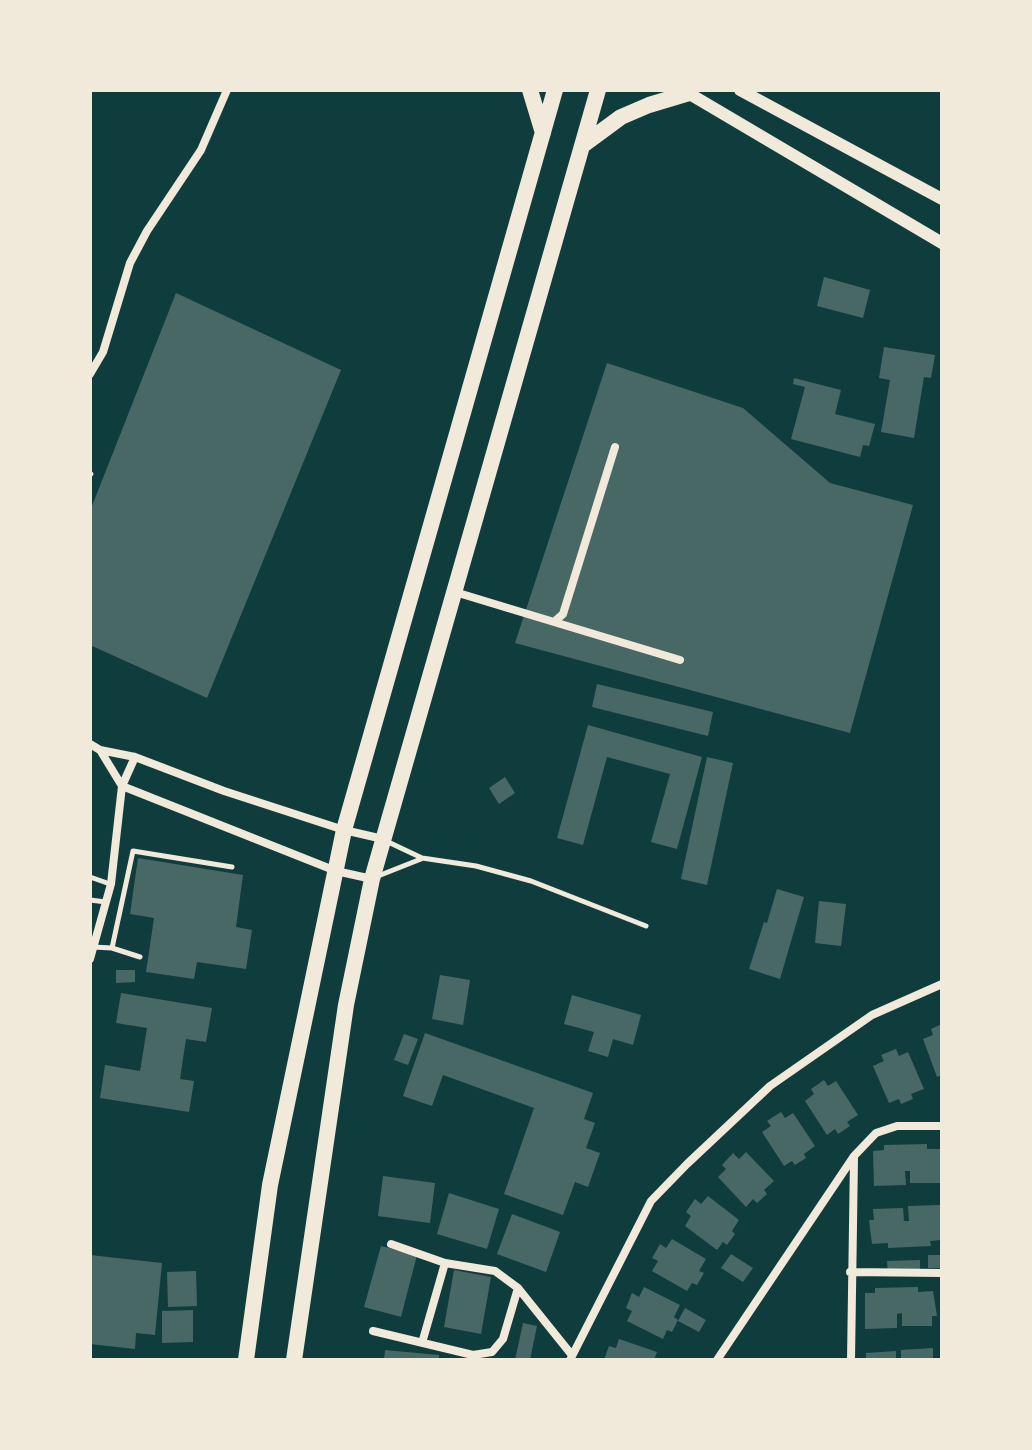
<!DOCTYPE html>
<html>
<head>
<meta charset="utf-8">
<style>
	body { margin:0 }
	#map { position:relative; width:1032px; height:1450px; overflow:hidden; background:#0f3d3e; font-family:Jost,sans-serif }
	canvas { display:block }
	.frame { position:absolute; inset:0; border:92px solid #f1e9da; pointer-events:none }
</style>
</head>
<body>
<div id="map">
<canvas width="1032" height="1450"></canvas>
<div class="frame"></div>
</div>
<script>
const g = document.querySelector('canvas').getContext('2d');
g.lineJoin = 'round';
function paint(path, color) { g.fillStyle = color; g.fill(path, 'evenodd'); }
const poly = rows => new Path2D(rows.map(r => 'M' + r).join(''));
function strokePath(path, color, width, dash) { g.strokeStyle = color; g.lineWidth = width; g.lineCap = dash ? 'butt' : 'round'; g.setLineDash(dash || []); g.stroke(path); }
const building = poly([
	[824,277,870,290,863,318,817,306],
	[176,293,341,370,207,698,90,645,90,511],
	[884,347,935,355,931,378,924,377,914,438,881,432,890,380,879,378],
	[607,363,743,408,830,483,913,505,850,733,515,643],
	[794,378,841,390,835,414,875,424,869,446,863,445,860,457,791,439,805,387,793,384],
	[597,684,713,712,708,736,592,707],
	[588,725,702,757,677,849,651,842,670,774,607,757,583,845,557,838],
	[707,757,733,763,707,885,681,879],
	[505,777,515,793,499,804,489,788],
	[138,858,243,875,236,927,252,930,246,969,197,962,194,979,146,972,154,918,130,914],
	[777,889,804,897,780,979,749,969,764,922,767,923],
	[819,901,846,904,841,946,815,943],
	[116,970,135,970,135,982,116,983],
	[440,975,470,980,463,1025,432,1019],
	[121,993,212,1008,206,1042,186,1039,180,1079,194,1081,189,1112,100,1098,105,1065,140,1071,147,1028,116,1023],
	[572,995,641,1015,633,1045,613,1039,608,1057,588,1051,594,1032,564,1024],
	[942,1024,942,1075,937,1077,923,1039,933,1035,931,1029],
	[425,1033,593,1093,584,1119,595,1123,586,1148,600,1153,588,1187,575,1182,563,1215,504,1194,534,1108,443,1075,432,1106,403,1096],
	[404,1034,418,1039,408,1065,394,1060],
	[896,1049,899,1056,908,1052,924,1089,911,1094,913,1099,901,1104,899,1099,889,1103,873,1066,884,1061,881,1055],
	[824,1080,828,1086,836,1081,858,1115,847,1122,850,1126,838,1134,835,1129,827,1135,805,1101,814,1094,811,1089],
	[781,1112,785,1118,793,1113,815,1146,804,1154,806,1158,795,1165,792,1161,784,1166,762,1132,771,1126,767,1121],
	[927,1144,927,1149,942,1149,940,1183,910,1183,910,1171,905,1171,906,1185,874,1186,873,1151,884,1150,884,1145],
	[746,1152,774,1181,764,1190,767,1194,757,1203,753,1199,746,1207,718,1177,726,1169,722,1165,733,1153,739,1159],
	[383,1176,435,1183,430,1223,378,1216],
	[449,1193,499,1209,487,1249,437,1234],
	[708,1196,739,1220,732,1231,735,1234,727,1245,723,1242,717,1250,685,1226,691,1216,686,1212,695,1199,701,1204],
	[940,1205,941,1240,930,1241,931,1246,888,1248,888,1243,872,1244,869,1220,874,1220,873,1209,903,1208,904,1221,909,1221,908,1206],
	[512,1214,560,1232,546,1272,497,1254],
	[672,1239,706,1259,699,1271,704,1273,697,1285,692,1283,687,1291,652,1271,658,1261,652,1258,660,1244,666,1248],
	[381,1246,417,1255,401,1317,364,1307],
	[731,1254,753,1268,743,1282,721,1268],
	[90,1255,162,1263,155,1335,136,1333,135,1349,90,1344],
	[928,1255,940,1255,940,1268,928,1268],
	[920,1260,920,1271,888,1272,887,1261],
	[454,1270,491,1277,481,1334,444,1327],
	[196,1271,197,1306,168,1307,167,1272],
	[644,1287,680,1305,674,1317,678,1320,672,1332,667,1330,663,1339,627,1321,632,1311,626,1308,632,1293,639,1297],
	[918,1287,918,1292,933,1291,937,1316,932,1316,932,1326,902,1326,902,1313,897,1314,897,1328,865,1329,865,1293,875,1293,875,1288],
	[685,1308,706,1320,699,1332,678,1321],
	[193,1310,193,1342,162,1343,162,1311],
	[523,1323,537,1326,530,1360,515,1360],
	[619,1339,657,1352,654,1360,604,1360,609,1346,616,1348],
	[933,1348,933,1360,901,1360,901,1350],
	[385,1350,439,1355,439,1360,384,1360],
	[896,1351,896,1360,866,1360,866,1353]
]);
const service = poly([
	[90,475,91,474],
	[386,841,422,858,476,866,531,881,646,926],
	[378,876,421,859],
	[90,877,110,884],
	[90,900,106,902],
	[93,947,112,948,133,851,232,867],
	[112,948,140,957]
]);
const minor = poly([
	[90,374,103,352,130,263,147,231,201,150,227,90],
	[455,592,554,622,563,614,615,447],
	[554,622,680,660],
	[90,744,100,750,135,757,224,791,344,830,383,839],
	[100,750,122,786,336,871,372,879],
	[90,959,111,884,122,786,135,757],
	[391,1244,445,1263,495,1271,518,1288,571,1354],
	[850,1272,942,1273],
	[373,1331,473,1355,492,1352,503,1339,518,1288],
	[422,1343,445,1263],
	[570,1360,651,1201,687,1164,770,1086,872,1015,942,984],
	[717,1360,854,1156,876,1133,897,1126,942,1126],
	[851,1360,854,1157]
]);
const tertiary = poly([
	[683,90,942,243],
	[740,90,942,199]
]);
const primary = poly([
	[530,90,543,133],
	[583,145,621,117,649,105,689,93],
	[246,1360,270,1185,344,830,555,90],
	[294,1360,346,1005,372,879,598,90]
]);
paint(building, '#486865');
strokePath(service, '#f1e9da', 5);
strokePath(minor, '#f1e9da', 8);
strokePath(tertiary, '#f1e9da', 12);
strokePath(primary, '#f1e9da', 16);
</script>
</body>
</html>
